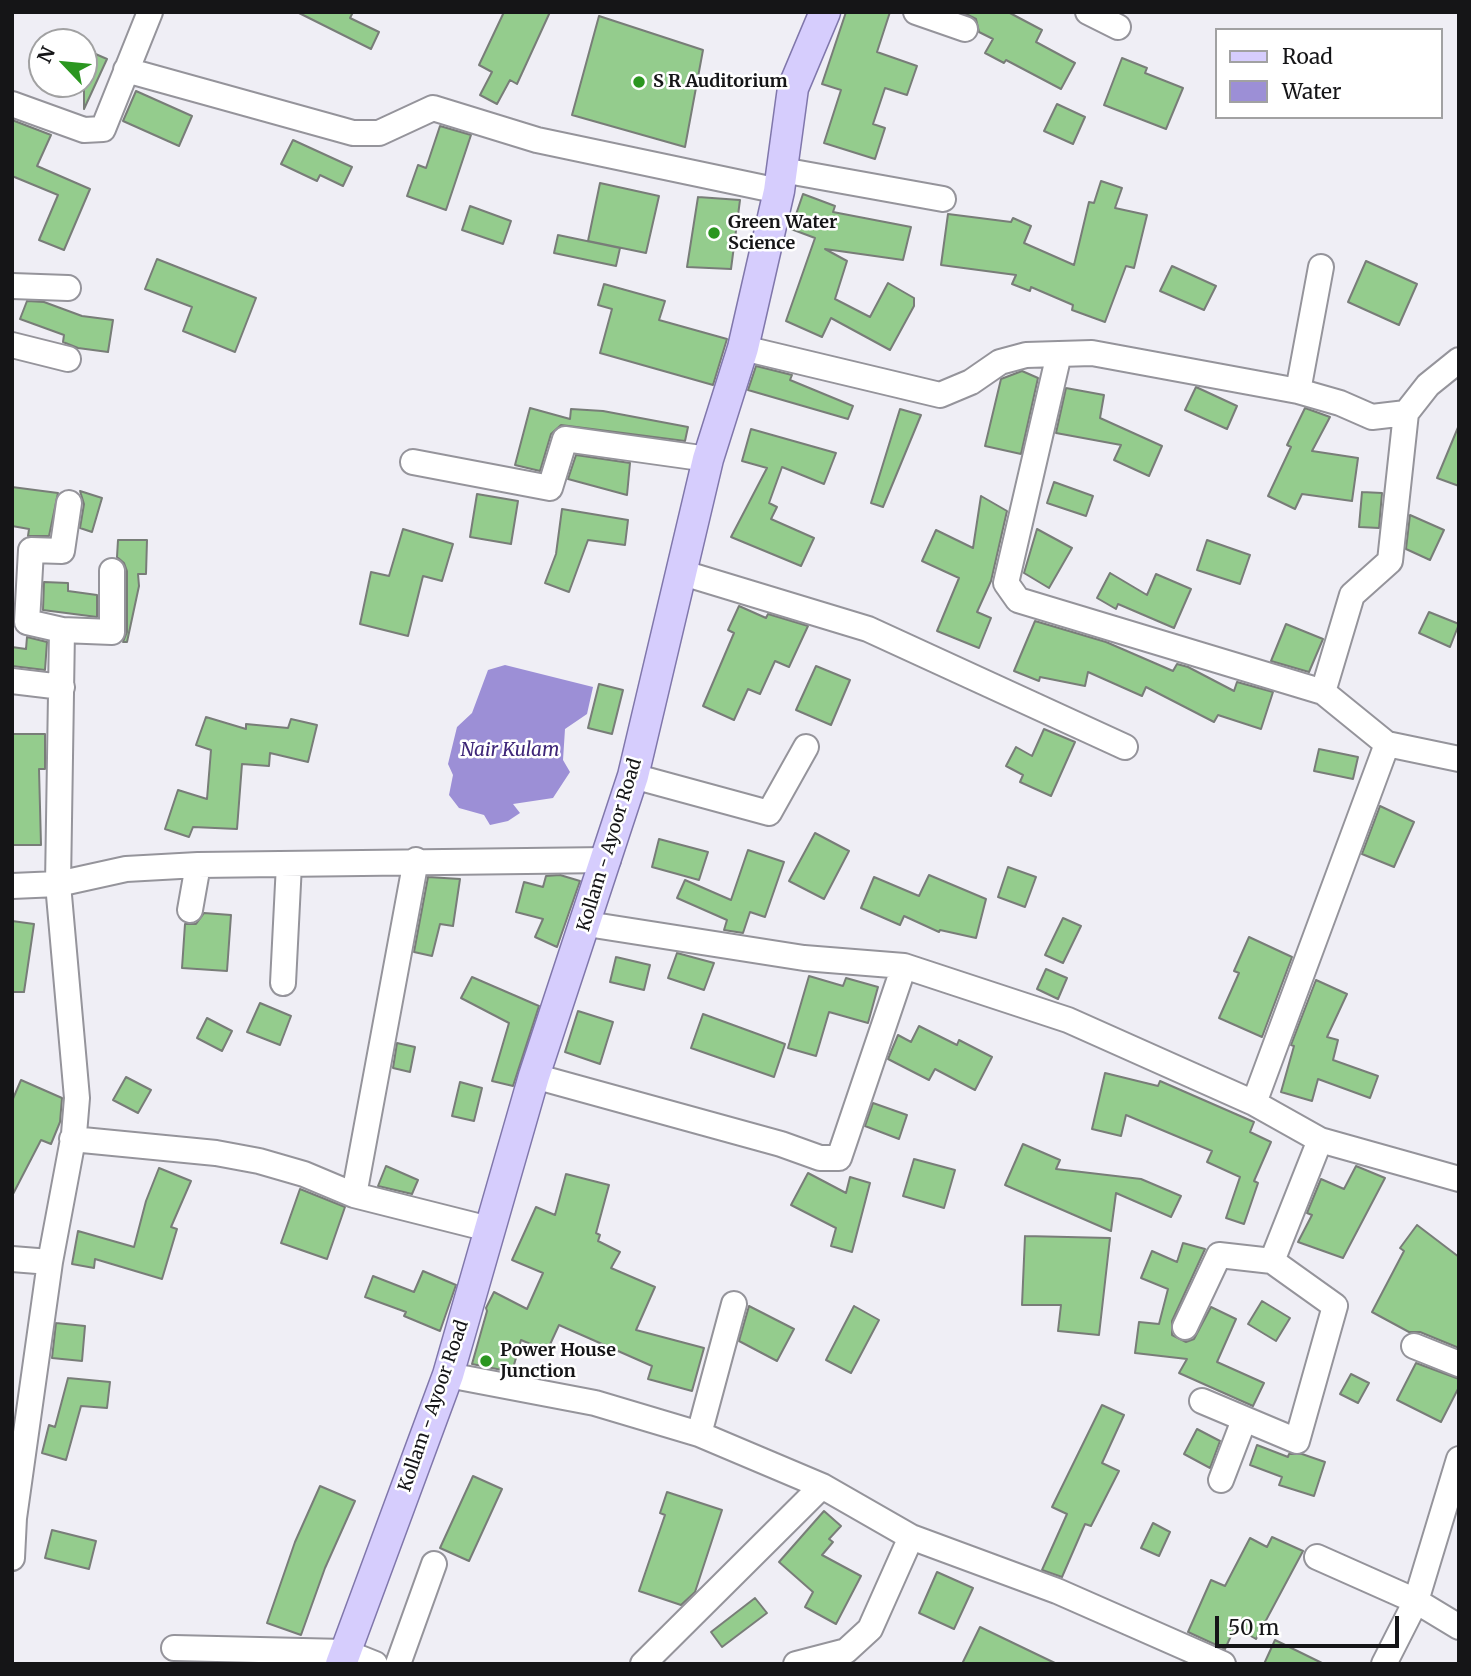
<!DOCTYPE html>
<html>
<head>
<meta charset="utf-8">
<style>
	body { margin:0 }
	#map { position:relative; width:1471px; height:1676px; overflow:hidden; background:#efeef5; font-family:Merriweather,serif }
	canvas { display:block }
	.frame { position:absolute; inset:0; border:14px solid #151517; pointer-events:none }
	.legend { position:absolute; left:1215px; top:28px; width:228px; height:91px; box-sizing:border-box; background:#fff; border:2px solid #a1a1a2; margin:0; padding:9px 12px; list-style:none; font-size:21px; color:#151517 }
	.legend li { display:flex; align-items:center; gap:14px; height:35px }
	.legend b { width:35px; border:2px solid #a1a1a2 }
	.north { position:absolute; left:28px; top:28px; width:70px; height:70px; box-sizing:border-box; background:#fff; border:2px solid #a1a1a2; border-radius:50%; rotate:296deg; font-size:19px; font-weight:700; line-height:28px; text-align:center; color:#151517 }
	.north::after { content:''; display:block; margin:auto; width:24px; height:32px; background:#2b9620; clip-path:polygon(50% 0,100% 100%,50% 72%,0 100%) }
	.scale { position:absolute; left:1215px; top:1616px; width:184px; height:32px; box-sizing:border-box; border:4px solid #151517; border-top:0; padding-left:9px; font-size:21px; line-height:24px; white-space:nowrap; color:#151517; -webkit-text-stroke:5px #fff; paint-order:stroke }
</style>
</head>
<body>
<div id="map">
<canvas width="1471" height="1676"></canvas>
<div class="frame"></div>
<ul class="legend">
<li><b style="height:9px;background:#d6cdfd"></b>Road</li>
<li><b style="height:19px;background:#9c8fd6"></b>Water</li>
</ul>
<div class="north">N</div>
<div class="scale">50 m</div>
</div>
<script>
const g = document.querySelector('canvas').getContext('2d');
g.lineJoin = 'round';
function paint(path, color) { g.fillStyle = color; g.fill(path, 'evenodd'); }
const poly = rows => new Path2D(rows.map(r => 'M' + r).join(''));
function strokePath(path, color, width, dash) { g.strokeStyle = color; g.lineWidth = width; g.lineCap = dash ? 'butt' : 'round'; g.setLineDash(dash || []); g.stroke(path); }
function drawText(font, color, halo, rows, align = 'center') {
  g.font = font + ' Merriweather,serif'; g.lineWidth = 5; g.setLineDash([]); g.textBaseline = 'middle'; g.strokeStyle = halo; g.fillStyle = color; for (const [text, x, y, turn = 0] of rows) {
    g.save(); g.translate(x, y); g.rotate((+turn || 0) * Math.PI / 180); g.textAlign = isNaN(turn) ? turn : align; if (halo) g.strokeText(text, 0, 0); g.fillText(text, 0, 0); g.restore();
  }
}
const water = poly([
	[505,665,593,687,587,714,565,729,563,760,570,772,553,798,513,804,520,813,508,821,490,825,484,815,459,808,449,795,453,775,448,764,457,727,472,713,488,670]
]);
const building = poly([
	[297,12,353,12,350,18,379,32,371,49,297,12],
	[504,12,550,12,517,84,510,80,497,104,480,95,492,72,479,65,504,12],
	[846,12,890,12,877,52,917,66,907,95,885,88,873,124,885,128,875,159,824,143,841,90,822,84,846,12],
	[962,12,1008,12,1042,30,1036,42,1075,63,1061,89,1006,60,1004,63,985,53,993,39,979,32,976,19,962,12],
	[599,16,703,50,685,147,572,115,599,16],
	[84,49,107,59,84,109,84,49],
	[1122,58,1147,68,1145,73,1183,88,1166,129,1104,105,1122,58],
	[136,91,192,116,179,146,123,121,136,91],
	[1057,104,1085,117,1073,144,1044,131,1057,104],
	[12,120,51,135,37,166,90,189,64,250,39,240,58,195,12,176,12,120],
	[440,126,471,135,446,210,407,196,418,165,426,168,440,126],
	[293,140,352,167,343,186,320,175,317,181,281,164,293,140],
	[1101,181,1122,188,1115,208,1147,215,1134,268,1126,266,1105,322,1072,310,1073,305,1031,287,1030,291,1012,284,1016,275,941,265,948,214,1011,222,1013,218,1031,226,1024,243,1074,265,1089,202,1094,203,1101,181],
	[600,183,659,196,646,253,588,241,600,183],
	[803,194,835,206,833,212,911,227,903,260,825,249,847,261,835,299,870,317,888,283,914,298,914,306,890,350,831,318,822,337,786,321,815,238,791,229,803,194],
	[698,197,740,200,731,269,687,267,698,197],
	[470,206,511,221,503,244,462,230,470,206],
	[558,235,620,248,616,266,554,253,558,235],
	[157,259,256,298,235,352,183,331,192,307,145,289,157,259],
	[1366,261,1417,284,1399,325,1348,302,1366,261],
	[1172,266,1216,286,1204,310,1160,291,1172,266],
	[604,284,665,301,659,320,727,339,713,385,600,353,612,309,598,305,604,284],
	[27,301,44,302,82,316,113,320,108,352,78,348,63,342,64,335,20,319,27,301],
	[756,366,792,375,790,380,853,406,848,419,748,390,756,366],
	[1022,371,1038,378,1021,454,985,446,1001,379,1022,371],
	[1196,387,1237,406,1227,429,1185,410,1196,387],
	[1066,388,1104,395,1100,418,1162,446,1149,476,1114,460,1121,445,1056,433,1066,388],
	[530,408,570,419,571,409,603,411,688,427,685,441,561,425,551,434,540,471,515,465,530,408],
	[1305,408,1330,417,1312,451,1358,458,1352,501,1302,494,1295,509,1268,496,1291,447,1287,445,1305,408],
	[900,409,921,415,883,507,871,503,900,409],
	[1459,425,1459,486,1437,478,1459,425],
	[751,429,836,453,824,484,782,467,769,503,777,507,771,519,814,538,801,566,731,537,767,468,742,461,751,429],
	[576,455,630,463,627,495,568,479,576,455],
	[1054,482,1093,496,1086,516,1047,503,1054,482],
	[12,487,58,493,49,536,28,536,29,529,12,526,12,487],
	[80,491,102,498,92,532,80,528,84,504,80,491],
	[1362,492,1382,493,1379,528,1359,527,1362,492],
	[477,494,518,501,511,544,470,537,477,494],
	[981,496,1007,511,991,581,977,612,991,618,979,648,937,631,959,578,922,561,936,530,973,548,981,496],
	[562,509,628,520,625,545,588,540,569,592,545,583,556,554,562,509],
	[1410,515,1444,530,1430,560,1406,549,1410,515],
	[403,529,453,544,442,581,423,576,408,636,360,624,371,572,389,576,403,529],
	[1037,529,1072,548,1049,588,1024,573,1037,529],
	[118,540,147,540,146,574,138,574,139,586,127,642,123,642,127,632,127,571,124,563,117,557,118,540],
	[1207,540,1250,555,1240,584,1197,570,1207,540],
	[1110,573,1147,595,1156,574,1191,589,1174,628,1118,604,1116,609,1097,598,1110,573],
	[44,582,68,583,68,591,97,595,97,617,43,610,44,582],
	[739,606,766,618,768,614,808,626,789,667,775,661,760,694,748,689,734,720,703,706,734,633,728,630,739,606],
	[1429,612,1459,624,1450,647,1419,633,1429,612],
	[1035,621,1106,642,1173,671,1177,664,1188,667,1234,691,1237,682,1273,692,1261,729,1218,715,1214,722,1146,687,1142,696,1088,672,1085,686,1040,677,1039,681,1014,671,1035,621],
	[1286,624,1323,639,1309,672,1271,661,1286,624],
	[27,637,47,642,45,670,12,666,12,647,26,649,27,637],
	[816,666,850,680,831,725,796,710,816,666],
	[599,684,623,690,612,734,588,728,599,684],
	[206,717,246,729,246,724,288,728,291,719,317,725,308,762,270,753,269,766,242,764,237,829,193,827,189,837,165,829,178,790,207,799,211,750,196,745,206,717],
	[1044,729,1075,742,1051,796,1020,782,1023,775,1006,766,1016,747,1032,756,1044,729],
	[12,734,45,734,45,769,39,769,41,845,13,845,12,734],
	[1319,749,1358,757,1353,779,1314,771,1319,749],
	[1380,806,1414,822,1394,867,1362,854,1380,806],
	[815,833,849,851,824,899,789,881,815,833],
	[659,839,708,852,699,880,652,867,659,839],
	[748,850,784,862,765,917,750,912,743,933,724,930,727,920,677,898,685,880,731,900,748,850],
	[1008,867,1036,877,1025,907,998,897,1008,867],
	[560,875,580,881,557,947,535,937,543,919,516,912,524,882,543,887,546,876,560,875],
	[929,875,986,899,976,938,940,930,939,932,904,916,900,925,861,908,874,877,919,896,929,875],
	[428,877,460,879,453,926,440,924,432,956,414,952,428,877],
	[204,913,231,915,227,971,182,968,185,924,196,924,204,913],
	[1063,918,1081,926,1063,963,1045,955,1063,918],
	[12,921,34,924,24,992,12,992,12,921],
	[1249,937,1292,957,1262,1037,1219,1018,1239,973,1234,971,1249,937],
	[677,953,714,963,704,990,668,978,677,953],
	[616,957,650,965,644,990,610,982,616,957],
	[1046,969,1067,978,1058,999,1037,989,1046,969],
	[809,976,843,986,846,978,878,987,868,1023,829,1012,816,1056,788,1048,809,976],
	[472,977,539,1006,513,1086,492,1081,509,1023,461,998,472,977],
	[1316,980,1347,994,1327,1037,1338,1040,1333,1060,1378,1076,1370,1098,1318,1079,1312,1101,1281,1092,1294,1046,1291,1045,1316,980],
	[260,1003,291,1016,280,1045,247,1032,260,1003],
	[578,1011,613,1022,600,1064,565,1052,578,1011],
	[703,1014,785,1044,774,1077,691,1048,703,1014],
	[207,1018,232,1031,222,1051,197,1038,207,1018],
	[919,1026,957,1045,959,1040,992,1057,975,1090,935,1069,929,1080,888,1059,898,1035,911,1042,919,1026],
	[397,1043,415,1047,410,1072,393,1068,397,1043],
	[1105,1073,1158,1086,1160,1081,1254,1122,1250,1132,1271,1142,1254,1181,1258,1183,1244,1224,1226,1218,1240,1177,1207,1162,1212,1151,1126,1115,1121,1136,1092,1129,1105,1073],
	[126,1077,151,1090,138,1113,113,1100,126,1077],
	[21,1080,62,1098,60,1122,51,1144,41,1140,12,1196,12,1101,21,1080],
	[460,1082,482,1088,474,1121,452,1116,460,1082],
	[873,1103,907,1115,899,1139,865,1126,873,1103],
	[1023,1144,1060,1160,1056,1169,1141,1179,1181,1196,1171,1217,1116,1193,1111,1231,1005,1185,1023,1144],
	[914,1159,955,1170,944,1208,903,1196,914,1159],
	[386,1166,418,1180,412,1194,378,1186,386,1166],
	[1356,1166,1385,1178,1343,1258,1298,1242,1312,1215,1307,1213,1321,1179,1344,1189,1356,1166],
	[159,1168,191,1181,171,1227,177,1229,162,1279,95,1259,94,1268,72,1264,78,1231,134,1247,146,1201,159,1168],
	[808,1173,846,1193,850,1177,870,1183,852,1252,831,1246,836,1228,791,1205,808,1173],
	[566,1174,609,1185,596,1233,600,1235,598,1241,620,1252,611,1268,655,1287,636,1330,704,1348,692,1391,648,1379,652,1366,559,1325,547,1351,521,1340,512,1372,472,1364,487,1311,486,1308,494,1292,527,1309,543,1273,512,1260,536,1207,555,1215,566,1174],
	[300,1189,345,1207,327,1259,281,1243,300,1189],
	[1417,1225,1459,1257,1459,1348,1420,1332,1409,1332,1372,1312,1404,1251,1400,1248,1417,1225],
	[1025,1236,1110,1238,1099,1335,1058,1331,1061,1305,1022,1305,1025,1236],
	[1183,1243,1205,1249,1172,1321,1172,1335,1186,1342,1194,1339,1211,1307,1236,1319,1217,1362,1264,1383,1253,1406,1179,1373,1187,1359,1135,1353,1139,1322,1159,1324,1168,1289,1141,1278,1152,1251,1177,1262,1183,1243],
	[423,1271,456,1285,440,1331,404,1316,406,1312,365,1297,373,1276,414,1292,423,1271],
	[1262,1301,1290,1318,1276,1341,1248,1324,1262,1301],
	[749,1306,794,1329,777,1361,739,1341,749,1306],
	[854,1306,879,1320,851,1373,826,1360,854,1306],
	[56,1323,85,1326,82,1361,52,1358,56,1323],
	[1416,1363,1459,1379,1459,1387,1441,1422,1397,1400,1416,1363],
	[1351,1374,1369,1383,1358,1403,1340,1394,1351,1374],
	[68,1378,110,1382,107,1408,81,1406,66,1460,42,1453,49,1425,55,1427,68,1378],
	[1102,1405,1124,1415,1102,1463,1119,1471,1091,1526,1085,1524,1062,1577,1042,1570,1067,1514,1052,1507,1102,1405],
	[1197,1429,1220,1441,1210,1468,1184,1454,1197,1429],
	[1257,1445,1288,1457,1289,1454,1302,1454,1325,1462,1314,1496,1279,1485,1282,1477,1250,1465,1257,1445],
	[473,1476,502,1489,469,1561,440,1548,473,1476],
	[320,1486,355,1501,325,1568,301,1635,267,1623,295,1542,320,1486],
	[667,1492,722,1510,695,1592,681,1605,639,1591,665,1515,660,1513,667,1492],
	[824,1511,841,1526,829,1539,833,1542,822,1555,861,1576,836,1624,805,1607,813,1592,779,1562,824,1511],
	[1153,1523,1170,1532,1159,1556,1141,1548,1153,1523],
	[52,1530,96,1541,89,1569,45,1558,52,1530],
	[1272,1537,1303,1551,1256,1639,1235,1627,1225,1649,1188,1632,1211,1580,1225,1586,1250,1538,1267,1547,1272,1537],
	[937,1572,973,1588,954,1629,919,1613,937,1572],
	[755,1598,767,1613,722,1647,711,1632,755,1598],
	[980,1627,1057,1664,962,1664,980,1627],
	[1275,1640,1324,1664,1264,1664,1275,1640]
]);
const minor = poly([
	[916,12,965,29],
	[1088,12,1118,27],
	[126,70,353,133,379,133,433,108,537,140,779,191],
	[12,104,84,130,103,129,150,12],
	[782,170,943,199],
	[12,286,68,288],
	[12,345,68,359],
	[743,348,940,395,971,382,1000,362,1026,355,1092,353,1298,391,1340,403,1372,417,1406,413,1428,385,1459,360],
	[1059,354,1006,583,1018,600,1323,692,1387,744,1459,759],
	[1298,391,1321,267],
	[413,462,550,488,565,439,708,459],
	[69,503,62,551,31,550,27,622,62,630,112,632,112,571],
	[680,572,868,629,1125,747],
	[12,681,62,687],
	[1323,692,1352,595,1390,561,1406,413],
	[633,776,769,813,806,747],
	[12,886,58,884,126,869,198,865,608,860],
	[190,910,198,865],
	[587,924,804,958,904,966,1068,1020,1254,1103,1320,1140,1459,1179],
	[283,983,289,864],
	[534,1076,781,1144,820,1158,839,1158,904,966],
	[1254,1103,1387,744],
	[72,1139,216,1153,259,1161,304,1174,354,1195,489,1229],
	[354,1195,416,860],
	[12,1259,50,1262],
	[1185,1327,1219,1255,1272,1261],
	[1414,1346,1459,1364],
	[448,1375,595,1403,699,1434,822,1486,911,1537,1057,1591,1223,1664],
	[1202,1401,1297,1441,1335,1306,1272,1261,1320,1140],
	[699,1434,734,1304],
	[1221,1480,1244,1420],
	[1317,1557,1416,1601,1459,1627],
	[12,1558,14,1518,50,1262,74,1134,77,1098,58,884,62,630],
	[174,1648,345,1652,375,1664],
	[398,1664,434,1564],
	[643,1664,822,1486],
	[796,1664,846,1651,870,1629,911,1537],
	[1384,1664,1416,1601,1459,1459]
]);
const major = poly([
	[341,1664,448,1375,534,1076,633,776,708,459,743,348,779,191,793,88,825,12]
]);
const markers = [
	[639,82,7,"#2b9620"],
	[714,233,7,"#2b9620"],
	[486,1361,7,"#2b9620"]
];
const poiNames = [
	["S R Auditorium",653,82],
	["Green Water",728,223],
	["Science",728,244],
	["Power House",500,1351],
	["Junction",500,1372]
];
const streetNames = [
	["Kollam - Ayoor Road",610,845,-73],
	["Kollam - Ayoor Road",434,1406,-71]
];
const waterNames = [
	["Nair Kulam",510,751]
];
paint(water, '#9c8fd6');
paint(building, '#94cc8d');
strokePath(building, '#787d78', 2);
strokePath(minor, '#95949b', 28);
strokePath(major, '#8077ab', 33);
strokePath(minor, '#fff', 24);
strokePath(major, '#d6cdfd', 30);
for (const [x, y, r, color] of markers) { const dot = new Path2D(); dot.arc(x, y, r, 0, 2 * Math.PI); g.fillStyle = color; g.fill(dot); strokePath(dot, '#fff', 2.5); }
drawText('bold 18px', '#151517', '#fff', poiNames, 'left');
drawText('18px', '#151517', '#fff', streetNames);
drawText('italic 19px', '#3e2678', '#fff', waterNames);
</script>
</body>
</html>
